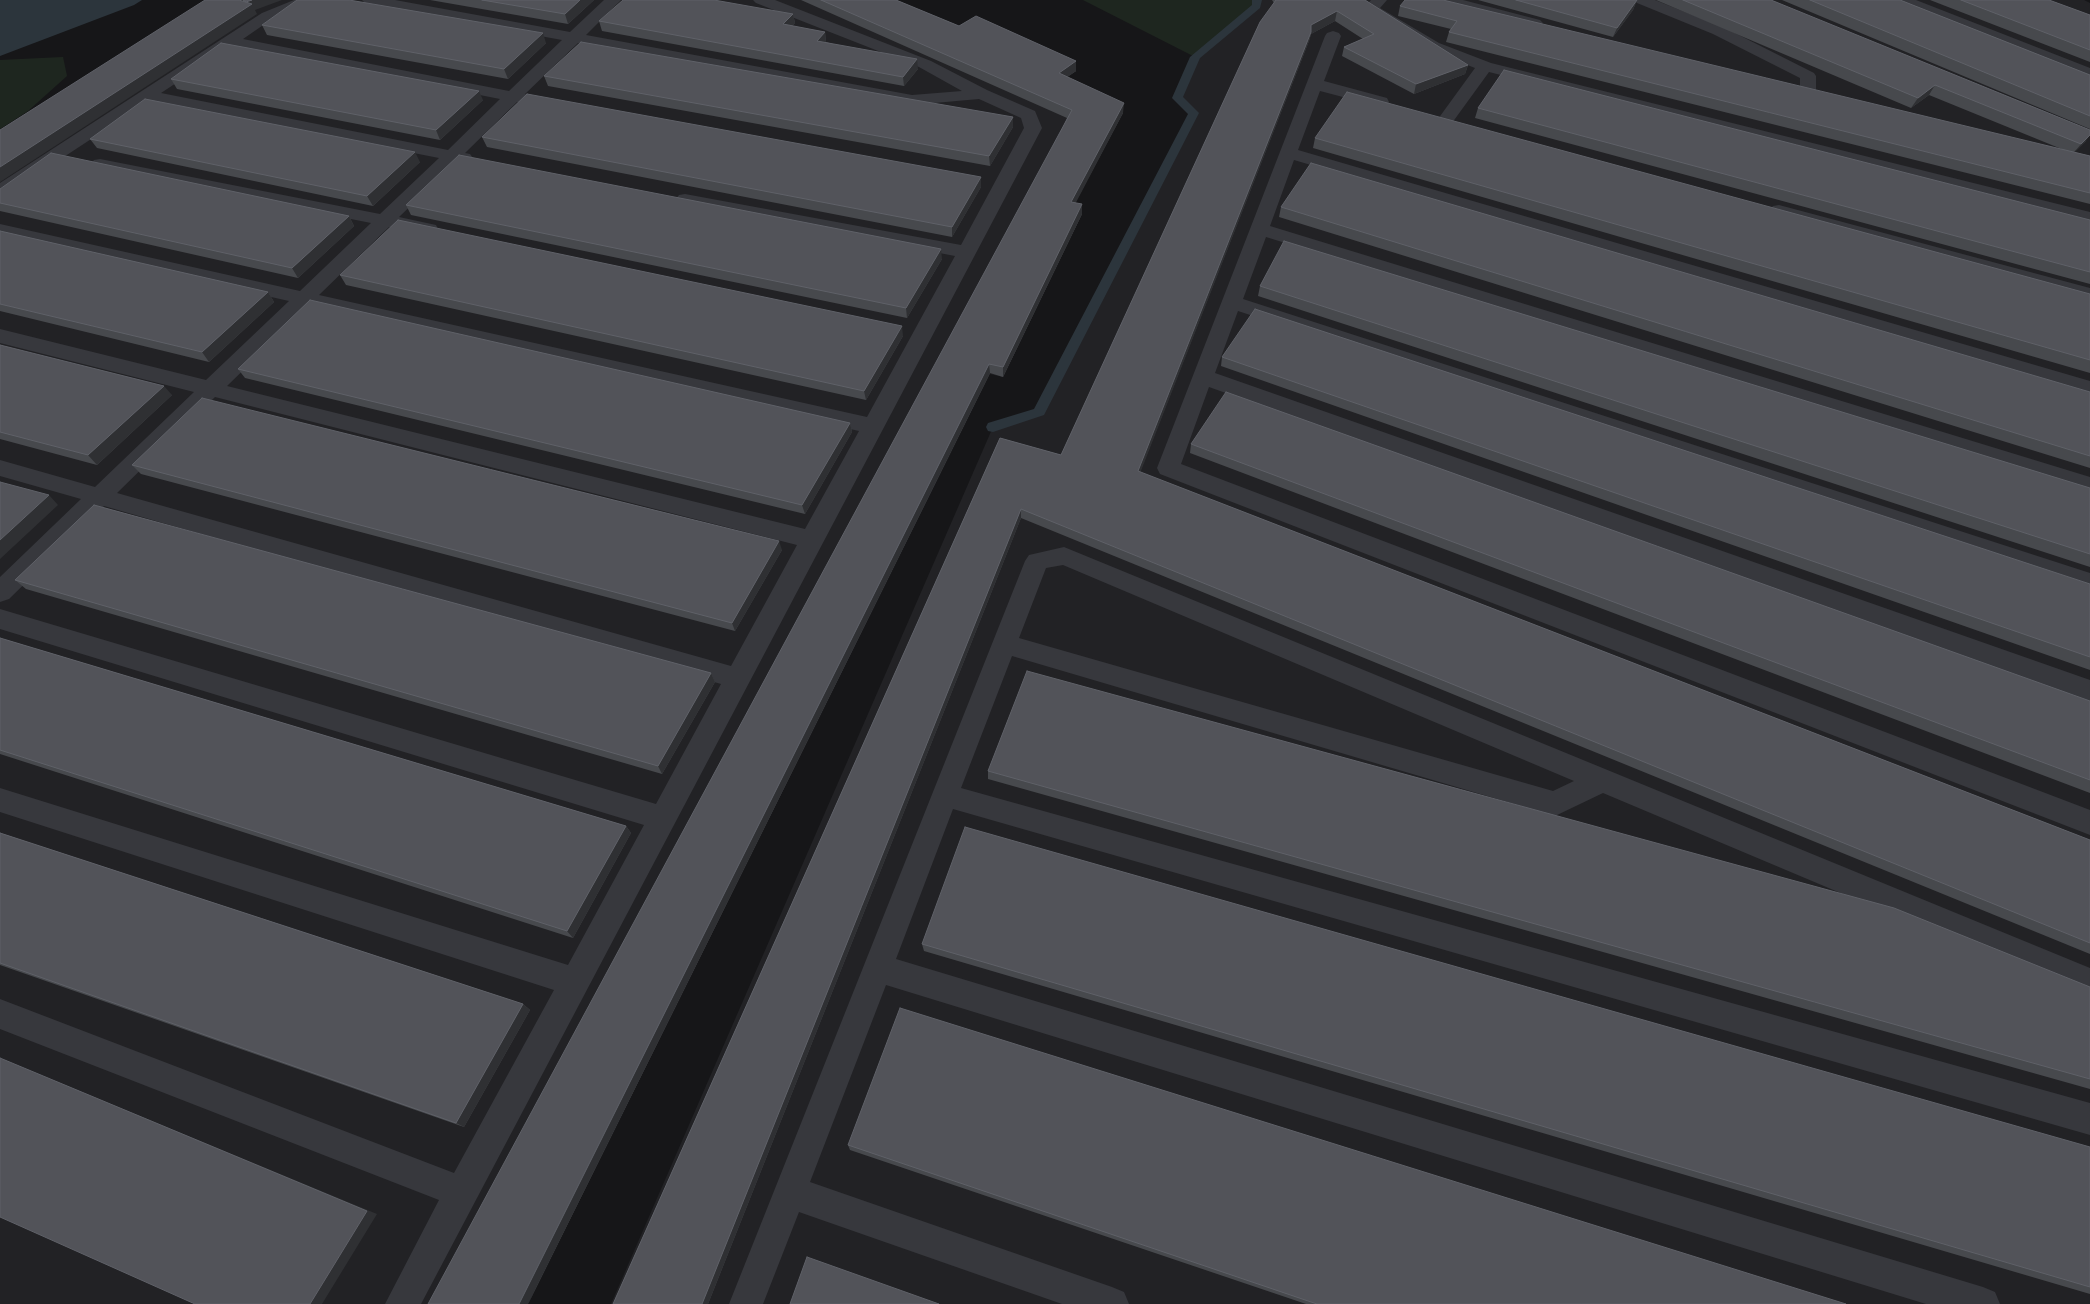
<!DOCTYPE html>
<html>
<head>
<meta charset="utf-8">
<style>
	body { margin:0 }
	canvas { display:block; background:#161618 }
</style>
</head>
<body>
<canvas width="2090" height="1304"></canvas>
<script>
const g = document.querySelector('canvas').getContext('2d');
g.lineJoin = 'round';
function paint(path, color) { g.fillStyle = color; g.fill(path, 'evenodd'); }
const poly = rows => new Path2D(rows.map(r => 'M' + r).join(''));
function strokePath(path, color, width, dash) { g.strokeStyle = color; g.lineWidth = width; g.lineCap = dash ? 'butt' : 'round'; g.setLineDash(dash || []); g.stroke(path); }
const built = poly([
	[228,0,874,0,959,35,977,25,1076,71,1059,82,1100,101,1071,211,1082,214,1003,377,990,374,528,1304,0,1304,0,145],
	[1257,0,2084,0,2090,3,2090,1304,611,1304,993,427,1039,412,1194,114,1177,98,1195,57,1257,6]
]);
const green = poly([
	[1083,0,1257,0,1257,6,1195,57],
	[63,57,67,76,28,111,0,129,0,60]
]);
const water = poly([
	[0,0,142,0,134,5,0,56]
]);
const stream = poly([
	[1252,0,1262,0,1260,8,1200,58,1183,97,1199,113,1044,415,993,432,988,431,986,427,988,423,1034,409,1188,114,1172,98,1190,57,1252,5,1252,0]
]);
const service = poly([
	[294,0,315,0,312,3,272,19,243,39,509,91,562,40,370,5,365,3,362,0,395,0,570,32,604,0,621,0,586,35,912,95,962,91,919,67,756,3,753,0,775,0,931,61,987,90,1035,111,1042,128,421,1304,385,1304,439,1200,0,1029,0,999,454,1173,554,990,0,812,0,788,568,965,644,825,0,629,0,609,656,804,721,684,104,506,9,599,0,602,0,577,81,499,0,476,0,460,95,487,194,392,0,343,0,329,206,380,289,301,0,236,0,224,300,291,371,223,100,169,94,168,91,164,94,160,100,159,380,214,439,158,149,101,6,195,0,196,0,183,262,13,294,0],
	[578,43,912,105,979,99,1021,118,1024,128,961,245,685,194,679,195,676,199,679,203,685,204,955,256,867,417,319,295,389,227,429,235,436,233,438,229,436,225,399,217,456,162,464,163,470,162,473,158,470,154,465,153,517,102,525,104,531,103,533,99,531,95,525,94,578,43],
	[232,46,500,99,448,150,161,93,232,46],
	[309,306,859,431,805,529,227,386,309,306],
	[215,397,797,545,731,666,117,493,215,397],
	[1371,0,1387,0,1380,8,1439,43,1491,63,2090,212,2090,224,1489,72,1452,123,1440,123,1438,119,1475,68,1427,49,1366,12,1363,9,1371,0],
	[1437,0,1463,0,1540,20,1543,23,1540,26,1535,28,1440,3,1437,0],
	[1634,0,1655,0,1725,28,1814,73,1816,76,1816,91,1814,94,1802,94,1800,91,1800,78,1713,34,1637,3,1634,0],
	[1894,0,1916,0,2090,68,2090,79,1897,3,1894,0],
	[1333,31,1339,33,1341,36,1324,81,1387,98,1389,102,1387,106,1381,107,1320,91,1298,150,2090,381,2090,395,1294,160,1270,226,2090,477,2090,493,1266,237,1243,299,2090,573,2090,591,1238,311,1215,373,2090,680,2090,702,1209,387,1181,464,2090,810,2090,835,1160,474,1157,468,1250,229,1325,36,1327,33,1333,31],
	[1779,205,2090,288,2090,300,1773,214,1770,210,1773,206,1779,205],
	[1064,547,2090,968,2090,998,1603,793,1555,816,1012,656,961,788,2090,1103,2090,1135,953,809,896,959,1983,1287,1995,1292,2000,1304,1926,1304,886,985,810,1182,1112,1287,1124,1292,1129,1304,1062,1304,799,1212,763,1304,729,1304,1025,561,1029,555,1064,547],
	[1063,565,1574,781,1553,791,1019,638,1046,568,1063,565]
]);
const wall = poly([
	[430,0,594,0,568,24],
	[801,0,896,0,959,26,1076,61,1076,71,1067,77,1123,113,1075,203,1082,214,1003,377,990,373,528,1304,1067,118],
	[1272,0,1365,0,1468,65,1465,74,1414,94,1342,56,1344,47,1363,39,1335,21,1311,34,1309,41,1140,472,2090,840,2090,954,1021,518,708,1304,613,1304,1000,438,1061,455,1274,3],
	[1478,0,1637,0,1633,10,1613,37],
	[1656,0,1771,0,2086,141,2074,152,2090,156,2090,204,1446,42,1449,32,1451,29,1398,16,1400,6,2064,150,1929,95,1911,108],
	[1782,0,1900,0,2090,75,2090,129],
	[1930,0,2049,0,2090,15,2090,62],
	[793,14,795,23,792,26,825,32,826,42,918,69,904,86,602,31,599,21],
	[262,25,546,43,508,79,267,35],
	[544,76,1013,117,1013,127,990,166,548,86],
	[171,79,483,100,440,140,177,89],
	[1478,108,2090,220,2090,284,1475,118],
	[482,137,981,187,952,237,487,147],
	[1315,138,2090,294,2090,373,1313,148],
	[90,139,420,162,373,206,97,148],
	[0,189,349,216,354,226,298,278,0,211],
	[406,205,942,259,907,318,411,215],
	[1281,207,2090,392,2090,468,1279,217],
	[0,231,268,292,274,302,209,362,0,311],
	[340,275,903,336,866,400,346,285],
	[1260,286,2090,488,2090,567,1258,296],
	[0,345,172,395,97,465,0,439],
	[1222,357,2090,584,2090,670,1221,366],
	[238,369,850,423,852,432,805,514,245,378],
	[1191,444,2090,701,2090,793,1190,453],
	[132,465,782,550,735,631,141,474],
	[15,580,711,673,715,682,662,774,26,589],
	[0,638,626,826,631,833,573,938,0,754],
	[988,771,2090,987,2090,1089,988,779],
	[0,833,523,1004,530,1010,464,1127,0,965],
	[922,944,2090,1147,2090,1294,924,951],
	[848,1145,1846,1304,1306,1304,850,1150]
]);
const shadedWall = poly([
	[252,0,282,0,255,10,257,14,0,182,0,167,246,2],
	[580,0,594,0,568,24,565,14],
	[1637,0,1633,10,1613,37,1617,28],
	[1337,11,1335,21,1311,34,1309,41,1137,481,1138,471,1311,25],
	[793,14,795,23,785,34,783,24],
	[825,32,826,42,818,51,817,41],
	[543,33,546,43,508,79,504,69],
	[917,59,918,69,904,86,903,77],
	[1076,61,1076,71,1059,83,1059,73],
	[1468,65,1465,74,1414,94,1416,84],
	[1935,85,1929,95,1911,108,1918,98],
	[479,91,483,100,440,140,436,130],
	[1124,103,1123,113,1071,212,1071,202],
	[1013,117,1013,127,990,166,989,156],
	[2090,135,2086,141,2073,154,2081,144],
	[415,152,420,162,373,206,367,196],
	[981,177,981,187,952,237,952,227],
	[1082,204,1082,214,1003,377,1003,367],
	[349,216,354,226,298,278,292,268],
	[941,249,942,259,907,318,906,308],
	[268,292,274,302,209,362,202,352],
	[902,326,903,336,866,400,864,391],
	[989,364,990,373,528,1304,519,1304],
	[164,386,172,395,97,465,88,455],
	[850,423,852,432,805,514,802,505],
	[49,495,58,505,0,559,0,540],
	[1021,509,1021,518,708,1304,702,1304],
	[779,541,782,550,735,631,732,623],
	[711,673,715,682,662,774,658,766],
	[626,826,631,833,573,938,567,931],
	[523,1004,530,1010,464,1127,456,1123],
	[0,1058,377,1214,322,1304,310,1304]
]);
const building = poly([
	[205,0,239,0,252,4,0,167,0,130,205,0],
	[243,0,252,0,246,2,243,0],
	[297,0,349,0,543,33,504,69,262,25,297,0],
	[482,0,580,0,565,14,482,0],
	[623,0,714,0,793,14,783,24,825,32,817,41,917,59,903,77,599,21,623,0],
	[821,0,896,0,959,26,976,16,1076,61,1059,73,1124,103,1071,202,1082,204,1003,367,989,364,519,1304,428,1304,1072,110,821,0],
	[1276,0,1365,0,1468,65,1416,84,1344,47,1374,34,1337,11,1311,25,1311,32,1138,471,2090,840,2090,943,1021,509,702,1304,613,1304,1000,438,1061,455,1260,22,1276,0],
	[1405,0,1443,0,2090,156,2090,193,1449,32,1457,21,1400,6,1405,0],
	[1516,0,1637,0,1617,28,1516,0],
	[1683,0,1771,0,2090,130,2090,135,2081,144,1935,85,1918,98,1683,0],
	[1810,0,1900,0,2090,75,2090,116,1810,0],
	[1961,0,2049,0,2090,15,2090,50,1961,0],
	[581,42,1013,117,989,156,544,76,581,42],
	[221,43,479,91,436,130,171,79,221,43],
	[1504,70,2090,220,2090,272,1478,108,1504,70],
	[1347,92,2090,294,2090,360,1315,138,1347,92],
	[527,94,981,177,952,227,482,137,527,94],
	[145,99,415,152,367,196,90,139,145,99],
	[51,153,349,216,292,268,0,203,0,189,51,153],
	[459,155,941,249,906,308,406,205,459,155],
	[1311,163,2090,392,2090,456,1281,207,1311,163],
	[398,220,902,326,864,391,340,275,398,220],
	[0,231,268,292,202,352,0,304,0,231],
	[1284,241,2090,488,2090,554,1260,286,1284,241],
	[310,300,850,423,802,505,238,369,310,300],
	[1255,309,2090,584,2090,657,1222,357,1255,309],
	[0,345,164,386,88,455,0,432,0,345],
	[1226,392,2090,701,2090,780,1191,444,1226,392],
	[202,398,779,541,732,623,132,465,202,398],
	[0,482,49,495,0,540,0,482],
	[94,505,711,673,658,766,15,580,94,505],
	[0,638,626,826,567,931,0,750,0,638],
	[1027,671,1894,908,2090,987,2090,1079,988,771,1027,671],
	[965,827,2090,1147,2090,1287,922,944,965,827],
	[0,833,523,1004,456,1123,0,963,0,833],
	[900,1008,1846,1304,1317,1304,848,1145,900,1008],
	[0,1058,367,1211,310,1304,195,1304,0,1217,0,1058],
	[807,1257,939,1304,790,1304,807,1257]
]);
paint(built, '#222225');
paint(green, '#1e261f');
paint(water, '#2c353c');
paint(stream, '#2c353c');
paint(service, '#37383d');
paint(wall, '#47494d');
paint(shadedWall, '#2f3033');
paint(building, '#525359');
strokePath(building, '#5f6168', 1);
</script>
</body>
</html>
